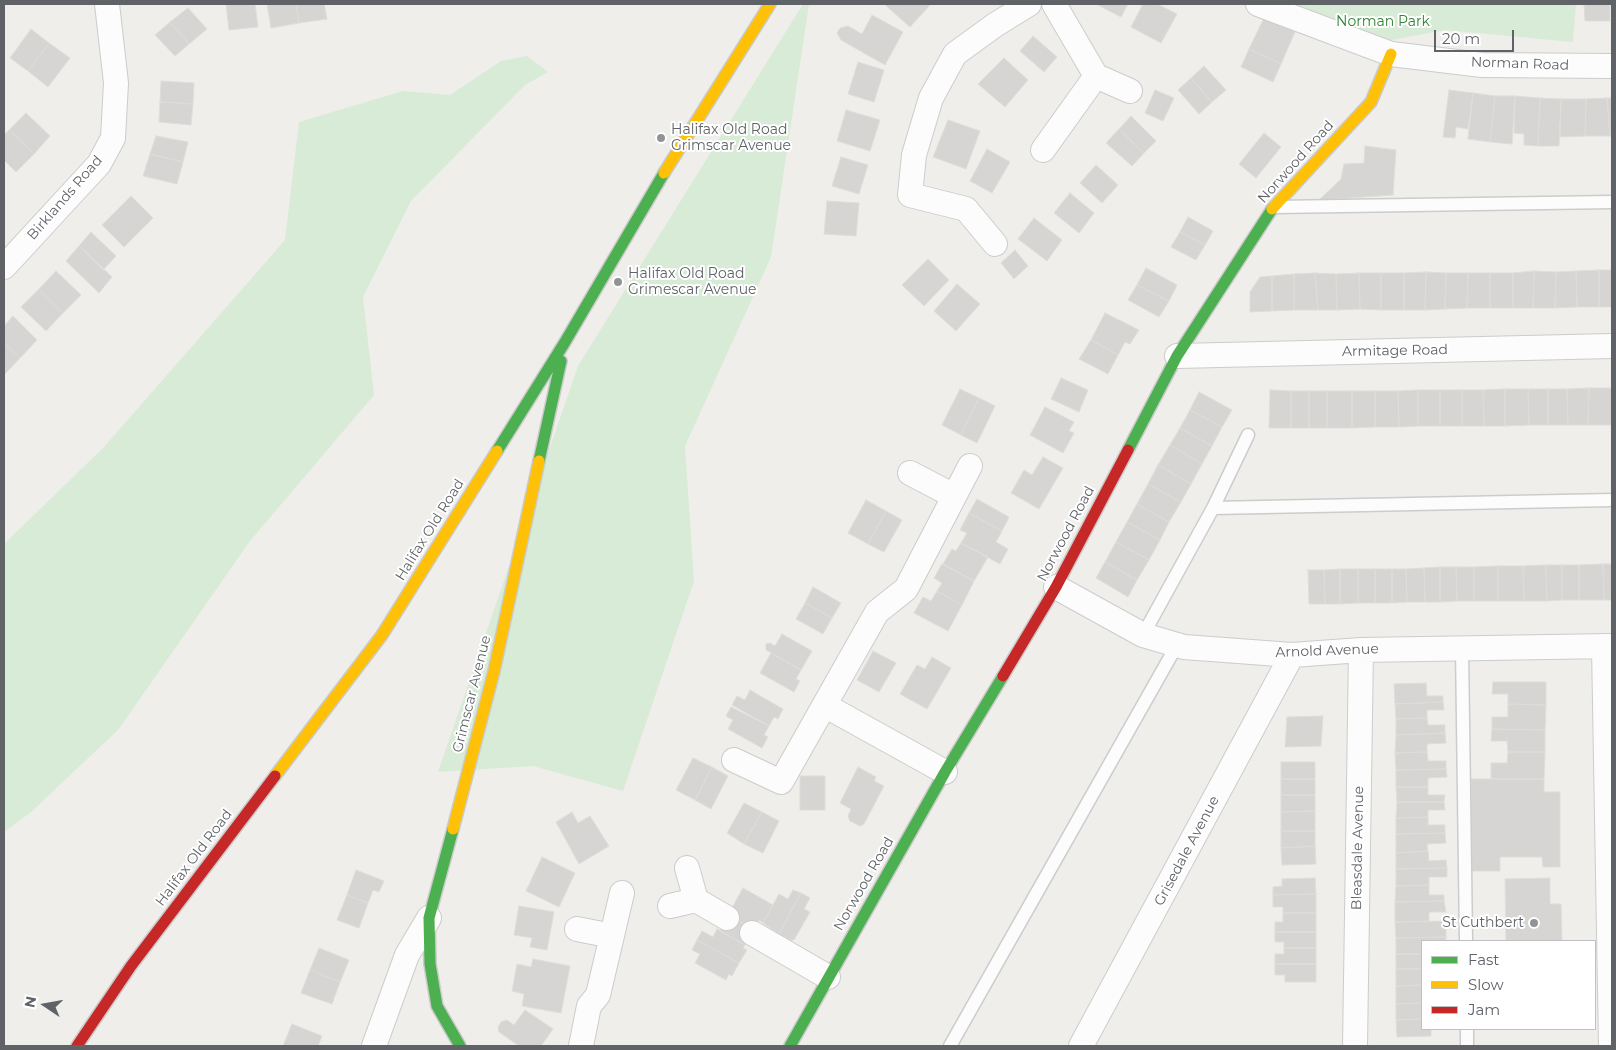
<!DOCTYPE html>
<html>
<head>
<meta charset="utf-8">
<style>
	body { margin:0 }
	#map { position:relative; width:1616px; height:1050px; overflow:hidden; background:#efeeea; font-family:Montserrat,sans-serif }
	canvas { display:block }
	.frame { position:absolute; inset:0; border:5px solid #5f6368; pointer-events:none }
	.legend { position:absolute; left:1421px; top:940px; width:175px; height:90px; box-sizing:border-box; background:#fff; border:1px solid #bfc1c3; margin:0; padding:6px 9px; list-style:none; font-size:15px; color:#5f6368 }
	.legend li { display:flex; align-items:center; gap:10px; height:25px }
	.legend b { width:25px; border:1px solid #bfc1c3 }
	.north { position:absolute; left:20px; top:980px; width:50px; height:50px; -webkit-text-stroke:4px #fff; paint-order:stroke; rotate:282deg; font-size:14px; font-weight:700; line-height:20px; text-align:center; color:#5f6368 }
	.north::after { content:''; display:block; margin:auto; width:18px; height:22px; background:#5f6368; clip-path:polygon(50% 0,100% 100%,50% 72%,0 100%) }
	.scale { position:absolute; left:1434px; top:30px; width:80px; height:22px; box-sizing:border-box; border:2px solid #5f6368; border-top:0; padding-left:6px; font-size:15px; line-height:18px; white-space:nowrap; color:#5f6368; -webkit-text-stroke:4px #fff; paint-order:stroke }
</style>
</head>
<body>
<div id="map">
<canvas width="1616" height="1050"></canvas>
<div class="frame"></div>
<ul class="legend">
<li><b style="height:6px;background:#4caf50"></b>Fast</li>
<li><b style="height:6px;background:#ffc107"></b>Slow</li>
<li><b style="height:6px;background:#c62828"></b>Jam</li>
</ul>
<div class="north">N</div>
<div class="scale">20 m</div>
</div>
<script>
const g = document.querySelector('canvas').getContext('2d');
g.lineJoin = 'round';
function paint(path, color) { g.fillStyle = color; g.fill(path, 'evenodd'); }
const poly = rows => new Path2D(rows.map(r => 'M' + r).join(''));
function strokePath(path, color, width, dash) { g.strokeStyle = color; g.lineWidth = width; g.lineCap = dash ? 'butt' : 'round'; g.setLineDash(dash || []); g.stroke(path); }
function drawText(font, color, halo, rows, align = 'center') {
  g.font = font + ' Montserrat,sans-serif'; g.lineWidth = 4; g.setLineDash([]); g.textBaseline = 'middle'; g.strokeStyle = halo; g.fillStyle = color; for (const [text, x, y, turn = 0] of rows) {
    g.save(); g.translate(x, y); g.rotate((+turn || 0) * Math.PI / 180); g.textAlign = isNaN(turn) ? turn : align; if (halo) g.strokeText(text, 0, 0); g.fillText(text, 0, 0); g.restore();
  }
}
const green = poly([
	[803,4,809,4,771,257,685,446,694,581,623,791,533,766,438,772,578,366],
	[1284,4,1576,4,1573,42,1445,30,1381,42],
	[527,56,548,72,525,85,411,201,363,297,374,395,250,541,118,730,31,812,4,832,4,544,104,447,285,240,299,122,403,91,450,95,501,61]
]);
const building = poly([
	[226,4,255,4,258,27,229,30,226,4],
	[267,4,296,4,299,23,271,28,267,4],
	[296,4,324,4,327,19,299,23,296,4],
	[884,4,931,4,910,27,884,4],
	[1096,4,1128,4,1121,17,1096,4],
	[1143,4,1157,4,1177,14,1161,43,1131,27,1143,4],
	[1584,4,1610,4,1610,21,1585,21,1584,4],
	[188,8,207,29,189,44,170,22,188,8],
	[872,15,903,32,885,65,841,40,837,33,840,28,848,26,862,34,872,15],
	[1264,18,1295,32,1281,64,1249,49,1264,18],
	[170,22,189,44,175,56,155,35,170,22],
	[31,29,49,43,28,71,10,58,31,29],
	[1033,36,1057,57,1044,72,1020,51,1033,36],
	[49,43,70,58,48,87,28,71,49,43],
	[1249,49,1281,64,1273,82,1241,67,1249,49],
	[1004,58,1028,80,1005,107,978,84,1004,58],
	[858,62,884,70,874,102,848,94,858,62],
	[1204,66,1226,90,1212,102,1191,78,1204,66],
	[1191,78,1212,102,1199,114,1178,90,1191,78],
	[161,81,194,83,193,104,160,102,161,81],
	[1155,90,1174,98,1163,121,1145,113,1155,90],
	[1449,90,1473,93,1468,129,1456,127,1455,138,1443,137,1449,90],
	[1473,93,1495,96,1490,142,1468,139,1473,93],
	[1495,96,1515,96,1512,144,1490,142,1495,96],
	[1515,96,1540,98,1538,146,1524,145,1524,134,1514,133,1515,96],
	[1540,98,1561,99,1559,146,1538,146,1540,98],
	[1607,98,1610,136,1585,136,1586,99,1607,98],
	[1607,98,1612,98,1612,136,1610,136,1607,98],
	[1561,99,1586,99,1585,136,1560,137,1561,99],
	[160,102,193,104,191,125,159,122,160,102],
	[846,110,880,120,870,151,837,141,846,110],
	[26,113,50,136,34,154,9,130,26,113],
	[1131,116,1156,141,1144,153,1119,129,1131,116],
	[948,120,980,131,966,169,933,157,948,120],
	[1119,129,1144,153,1132,166,1106,143,1119,129],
	[9,130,34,154,16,172,4,160,4,135,9,130],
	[1264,133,1281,147,1256,178,1239,164,1264,133],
	[156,136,188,142,183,162,150,154,156,136],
	[1365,146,1396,150,1393,195,1319,200,1341,179,1344,164,1364,163,1365,146],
	[987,149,1010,162,992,193,970,181,987,149],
	[150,154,183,162,177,184,143,176,150,154],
	[841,157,868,165,859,194,832,186,841,157],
	[1096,165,1118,185,1102,203,1080,183,1096,165],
	[1070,193,1094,213,1079,233,1054,213,1070,193],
	[131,196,153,218,124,247,102,225,131,196],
	[827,201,859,203,856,236,824,234,827,201],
	[1188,217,1213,231,1205,245,1180,232,1188,217],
	[1034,218,1062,240,1047,261,1018,239,1034,218],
	[91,232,116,256,103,270,79,246,91,232],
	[1180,232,1205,245,1196,260,1171,247,1180,232],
	[79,246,112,277,99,293,66,261,79,246],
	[1015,250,1028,266,1014,279,1001,263,1015,250],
	[928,259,949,280,924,306,902,285,928,259],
	[1146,268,1177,285,1169,301,1137,285,1146,268],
	[1599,270,1612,270,1612,307,1599,307,1599,270],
	[1599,270,1599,307,1577,307,1576,271,1599,270],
	[56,271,81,295,63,313,39,289,56,271],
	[1534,271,1556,272,1555,308,1533,308,1534,271],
	[1534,271,1533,308,1513,308,1513,273,1534,271],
	[1576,271,1577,307,1555,308,1556,272,1576,271],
	[1426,272,1446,273,1445,309,1425,310,1426,272],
	[1426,272,1425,310,1404,310,1404,273,1426,272],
	[1315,273,1336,274,1337,310,1318,310,1315,273],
	[1315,273,1318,310,1294,310,1294,274,1315,273],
	[1359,273,1381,273,1381,310,1360,309,1359,273],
	[1359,273,1360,309,1337,310,1336,274,1359,273],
	[1381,273,1404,273,1404,310,1381,310,1381,273],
	[1446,273,1468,273,1467,308,1445,309,1446,273],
	[1468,273,1490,273,1490,308,1467,308,1468,273],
	[1490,273,1513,273,1513,308,1490,308,1490,273],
	[1294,274,1294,310,1272,311,1272,276,1294,274],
	[1272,276,1272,311,1250,312,1250,292,1260,277,1272,276],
	[957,284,980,304,956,331,934,311,957,284],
	[1137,285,1169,301,1159,317,1128,300,1137,285],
	[39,289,63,313,46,331,21,307,39,289],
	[1105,313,1139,330,1130,344,1125,342,1118,355,1091,340,1105,313],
	[13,316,37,340,20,358,4,342,4,326,13,316],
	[1091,340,1118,355,1108,374,1079,359,1091,340],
	[4,342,20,358,4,375,4,342],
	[1061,378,1088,390,1079,412,1051,399,1061,378],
	[1589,388,1612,388,1612,425,1588,425,1589,388],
	[1589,388,1588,425,1568,425,1567,389,1589,388],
	[960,389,979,398,961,435,942,425,960,389],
	[1505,389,1528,389,1529,425,1505,426,1505,389],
	[1505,389,1505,426,1484,426,1483,390,1505,389],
	[1528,389,1548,389,1548,425,1529,425,1528,389],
	[1548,389,1567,389,1568,425,1548,425,1548,389],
	[1270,390,1291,391,1291,428,1269,428,1270,390],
	[1418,390,1440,390,1440,426,1418,426,1418,390],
	[1418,390,1418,426,1399,427,1398,391,1418,390],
	[1440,390,1462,390,1462,426,1440,426,1440,390],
	[1462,390,1483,390,1484,426,1462,426,1462,390],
	[1291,391,1309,391,1309,428,1291,428,1291,391],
	[1309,391,1327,391,1327,428,1309,428,1309,391],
	[1327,391,1352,391,1352,428,1327,428,1327,391],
	[1352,391,1375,391,1375,427,1352,428,1352,391],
	[1375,391,1398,391,1399,427,1375,427,1375,391],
	[1199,392,1232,410,1222,427,1190,410,1199,392],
	[979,398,995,406,977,443,961,435,979,398],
	[1045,407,1074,422,1069,431,1074,433,1063,453,1030,435,1045,407],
	[1190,410,1222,427,1212,446,1180,428,1190,410],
	[1180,428,1212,446,1202,464,1170,445,1180,428],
	[1170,445,1202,464,1191,484,1158,465,1170,445],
	[1043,457,1063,468,1039,509,1011,493,1024,470,1032,475,1043,457],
	[1158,465,1191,484,1181,502,1148,484,1158,465],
	[1148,484,1181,502,1169,522,1137,504,1148,484],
	[977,499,1009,517,1002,531,969,513,977,499],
	[866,500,886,511,868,544,848,533,866,500],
	[1137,504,1169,522,1160,540,1127,522,1137,504],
	[886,511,902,520,884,552,868,544,886,511],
	[969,513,1002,531,996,542,1008,549,1000,564,961,543,967,533,960,530,969,513],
	[1127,522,1160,540,1149,560,1116,542,1127,522],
	[1116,542,1149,560,1137,580,1105,562,1116,542],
	[961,543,988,557,974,581,943,564,952,549,956,551,961,543],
	[1105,562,1137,580,1128,597,1096,578,1105,562],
	[942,564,974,581,962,605,937,591,942,583,934,578,942,564],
	[1603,564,1604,600,1579,600,1579,565,1603,564],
	[1603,564,1612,564,1612,600,1604,600,1603,564],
	[1546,565,1547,601,1524,601,1523,566,1546,565],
	[1546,565,1562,565,1562,600,1547,601,1546,565],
	[1562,565,1579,565,1579,600,1562,600,1562,565],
	[1498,566,1498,601,1474,601,1474,567,1498,566],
	[1498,566,1523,566,1524,601,1498,601,1498,566],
	[1440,567,1440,602,1425,602,1424,568,1440,567],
	[1440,567,1456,567,1457,601,1440,602,1440,567],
	[1456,567,1474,567,1474,601,1457,601,1456,567],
	[1424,568,1425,602,1407,602,1406,569,1424,568],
	[1340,569,1340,604,1325,604,1324,570,1340,569],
	[1340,569,1358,569,1358,603,1340,604,1340,569],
	[1358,569,1375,569,1375,603,1358,603,1358,569],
	[1375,569,1392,569,1392,603,1375,603,1375,569],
	[1392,569,1406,569,1407,602,1392,603,1392,569],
	[1308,570,1324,570,1325,604,1309,604,1308,570],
	[813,587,841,603,832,618,805,603,813,587],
	[937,591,962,605,948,631,914,613,923,597,931,601,937,591],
	[805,603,832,618,823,634,796,619,805,603],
	[782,634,812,651,801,670,766,650,766,644,770,643,775,646,782,634],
	[873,651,896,663,879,692,857,680,873,651],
	[771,653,801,670,796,679,800,681,794,692,760,673,771,653],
	[932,657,951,668,927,709,900,694,917,665,925,669,932,657],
	[1493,682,1546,682,1546,705,1508,704,1508,694,1492,694,1493,682],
	[1426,683,1427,696,1443,696,1443,702,1395,704,1394,684,1426,683],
	[750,690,783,709,778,719,774,717,769,726,732,705,737,696,745,700,750,690],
	[1443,702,1444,710,1427,710,1427,718,1396,719,1395,704,1443,702],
	[1508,704,1546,705,1545,730,1492,729,1492,717,1508,717,1508,704],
	[731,707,769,726,764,735,768,737,762,748,728,729,733,720,726,716,731,707],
	[1323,716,1321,746,1285,747,1287,717,1323,716],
	[1427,718,1428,725,1445,725,1445,733,1396,735,1396,719,1427,718],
	[1492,729,1545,730,1545,752,1508,752,1507,741,1491,741,1492,729],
	[1445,733,1446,743,1427,744,1427,752,1395,753,1396,735,1445,733],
	[1427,752,1428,761,1446,761,1446,769,1396,770,1395,753,1427,752],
	[1508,752,1545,752,1544,779,1491,779,1491,763,1507,763,1508,752],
	[693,758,712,767,695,800,676,790,693,758],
	[1281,762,1315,762,1315,779,1281,779,1281,762],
	[712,767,728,776,711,809,695,800,712,767],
	[858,767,876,777,874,781,884,786,864,824,860,826,850,821,848,816,851,809,840,803,858,767],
	[1446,769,1447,777,1428,778,1428,787,1396,787,1396,770,1446,769],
	[800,776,825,776,825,810,800,810,800,776],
	[1281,779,1315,779,1315,795,1281,795,1281,779],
	[1471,779,1544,779,1544,792,1560,792,1560,867,1543,867,1542,857,1500,857,1500,871,1472,871,1471,779],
	[1396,787,1428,787,1428,795,1445,795,1444,802,1397,802,1396,787],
	[1281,795,1315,795,1315,811,1281,812,1281,795],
	[1397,802,1444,802,1445,810,1428,810,1428,817,1396,818,1397,802],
	[744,803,762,812,744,844,727,833,744,803],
	[1315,811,1315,831,1281,831,1281,812,1315,811],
	[572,812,578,823,590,816,609,846,579,864,556,822,572,812],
	[762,812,779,821,763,853,744,844,762,812],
	[1428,817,1428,825,1445,825,1445,833,1396,834,1396,818,1428,817],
	[1281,831,1315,831,1315,846,1281,848,1281,831],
	[1445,833,1446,843,1427,844,1428,851,1396,853,1396,834,1445,833],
	[1315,846,1316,864,1282,865,1281,848,1315,846],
	[1428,851,1429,861,1446,860,1447,868,1396,869,1396,853,1428,851],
	[542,857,575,873,559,907,526,891,542,857],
	[1447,868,1447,877,1429,877,1429,885,1396,886,1396,869,1447,868],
	[356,870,384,881,379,892,373,890,368,903,347,895,356,870],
	[1315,878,1316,894,1273,895,1273,887,1282,886,1282,879,1315,878],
	[1550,878,1550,904,1561,904,1562,941,1506,941,1505,879,1550,878],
	[1429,885,1429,895,1444,895,1444,901,1395,902,1396,886,1429,885],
	[743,888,773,905,763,923,759,920,754,929,728,915,743,888],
	[793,890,801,893,779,934,763,923,779,894,788,899,793,890],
	[801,893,810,898,804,909,810,912,794,940,790,940,779,934,801,893],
	[1316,894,1316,913,1283,913,1283,907,1273,907,1273,895,1316,894],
	[347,895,368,903,359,928,337,920,347,895],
	[1444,901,1446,912,1429,912,1429,921,1395,922,1395,902,1444,901],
	[519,906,554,912,547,950,530,947,532,938,514,935,519,906],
	[1283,913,1316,913,1316,932,1275,932,1275,922,1283,922,1283,913],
	[728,915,754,929,745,945,720,931,728,915],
	[1446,921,1446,937,1396,938,1395,922,1446,921],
	[717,929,745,945,743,948,747,950,739,963,697,940,702,931,713,937,717,929],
	[1275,932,1316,932,1316,948,1284,948,1284,942,1275,942,1275,932],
	[1446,937,1446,941,1422,941,1422,954,1396,954,1396,938,1446,937],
	[697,940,739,963,732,976,729,974,726,980,695,963,700,954,692,950,697,940],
	[319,948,349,960,340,982,310,970,319,948],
	[1284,948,1316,948,1316,964,1275,964,1275,954,1284,954,1284,948],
	[1396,954,1422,954,1422,969,1396,969,1396,954],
	[533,959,570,966,561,1013,522,1006,524,994,512,991,517,964,531,967,533,959],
	[1275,964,1316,964,1316,982,1285,982,1285,975,1275,975,1275,964],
	[1396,969,1422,969,1422,985,1396,986,1396,969],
	[310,970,340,982,332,1004,301,993,310,970],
	[1422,985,1422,1003,1396,1004,1396,986,1422,985],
	[1422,1003,1422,1019,1396,1020,1396,1004,1422,1003],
	[525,1010,553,1029,541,1046,519,1046,499,1032,498,1027,501,1022,507,1020,514,1025,525,1010],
	[1422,1019,1422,1029,1431,1029,1431,1036,1397,1037,1396,1020,1422,1019],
	[292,1024,322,1036,318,1046,283,1046,292,1024]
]);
const lane = poly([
	[1275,207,1612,202],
	[1213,508,1612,500],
	[1143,635,1213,508,1248,435],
	[1462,648,1466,941],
	[1467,1029,1467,1046],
	[950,1046,1177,645]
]);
const street = poly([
	[1258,4,1391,54,1482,65,1612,66],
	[1096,76,1130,91],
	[1043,150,1096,76,1054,4],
	[995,244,966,209,910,195,914,155,931,98,955,54,995,25,1029,4],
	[4,267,99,164,113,138,116,83,107,4],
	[1177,356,1612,346],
	[910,473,954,496],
	[1056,587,1143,635,1184,647,1292,655,1361,650,1612,646],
	[1604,646,1611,1046],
	[826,706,945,772],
	[734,760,781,782,877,612,906,589,970,466],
	[687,868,696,900],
	[670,906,696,900,727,918],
	[577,929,612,936],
	[752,933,828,977],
	[374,1046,407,955,429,918],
	[581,1046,589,1006,598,995,622,893],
	[1081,1046,1292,655],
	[1355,1046,1361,650]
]);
const fast = poly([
	[1128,450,1177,356,1272,209],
	[497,451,565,342,664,173],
	[539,461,561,361],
	[453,829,429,918,430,964,437,1006,460,1046],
	[790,1046,945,772,1003,676]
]);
const slow = poly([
	[664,173,770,4],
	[1272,209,1371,102,1391,54],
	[275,776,382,635,497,451],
	[453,829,494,671,539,461]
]);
const jam = poly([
	[1003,676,1056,587,1128,450],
	[77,1046,131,966,275,776]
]);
const markers = [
	[661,138,5,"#919496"],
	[618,282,5,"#919496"],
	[1534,923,5,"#919496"]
];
const parkNames = [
	["Norman Park",1383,22]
];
const streetNames = [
	["Norman Road",1520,64,2],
	["Norwood Road",1296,162,-48],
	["Birklands Road",65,198,-49],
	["Armitage Road",1395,351,-1],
	["Halifax Old Road",430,530,-58],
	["Norwood Road",1066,534,-62],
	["Arnold Avenue",1327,651,-2],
	["Grimscar Avenue",472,694,-76],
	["Bleasdale Avenue",1358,848,-89],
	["Grisedale Avenue",1187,851,-62],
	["Halifax Old Road",194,858,-53],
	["Norwood Road",864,884,-60]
];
const poiNames = [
	["Halifax Old Road",671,130],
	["Grimscar Avenue",671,146],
	["Halifax Old Road",628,274],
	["Grimescar Avenue",628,290],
	["St Cuthbert",1524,923,"right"]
];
paint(green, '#d8ebd6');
paint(building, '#d6d5d3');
strokePath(building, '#deddd9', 1);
strokePath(lane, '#cbcccc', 15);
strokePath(street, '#cbcccc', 26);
strokePath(fast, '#cacacb', 14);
strokePath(slow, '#cacacb', 14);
strokePath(jam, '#cacacb', 14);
strokePath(lane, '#fdfcfc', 12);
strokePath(street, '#fdfcfc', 24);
strokePath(fast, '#4caf50', 11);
strokePath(slow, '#ffc107', 11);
strokePath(jam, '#c62828', 11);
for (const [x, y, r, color] of markers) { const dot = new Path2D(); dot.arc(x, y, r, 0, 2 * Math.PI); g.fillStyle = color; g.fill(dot); strokePath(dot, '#fff', 2); }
drawText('14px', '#348238', '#fff', parkNames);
drawText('14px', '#5f6368', '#fff', streetNames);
drawText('14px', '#5f6368', '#fff', poiNames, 'left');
</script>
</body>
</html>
